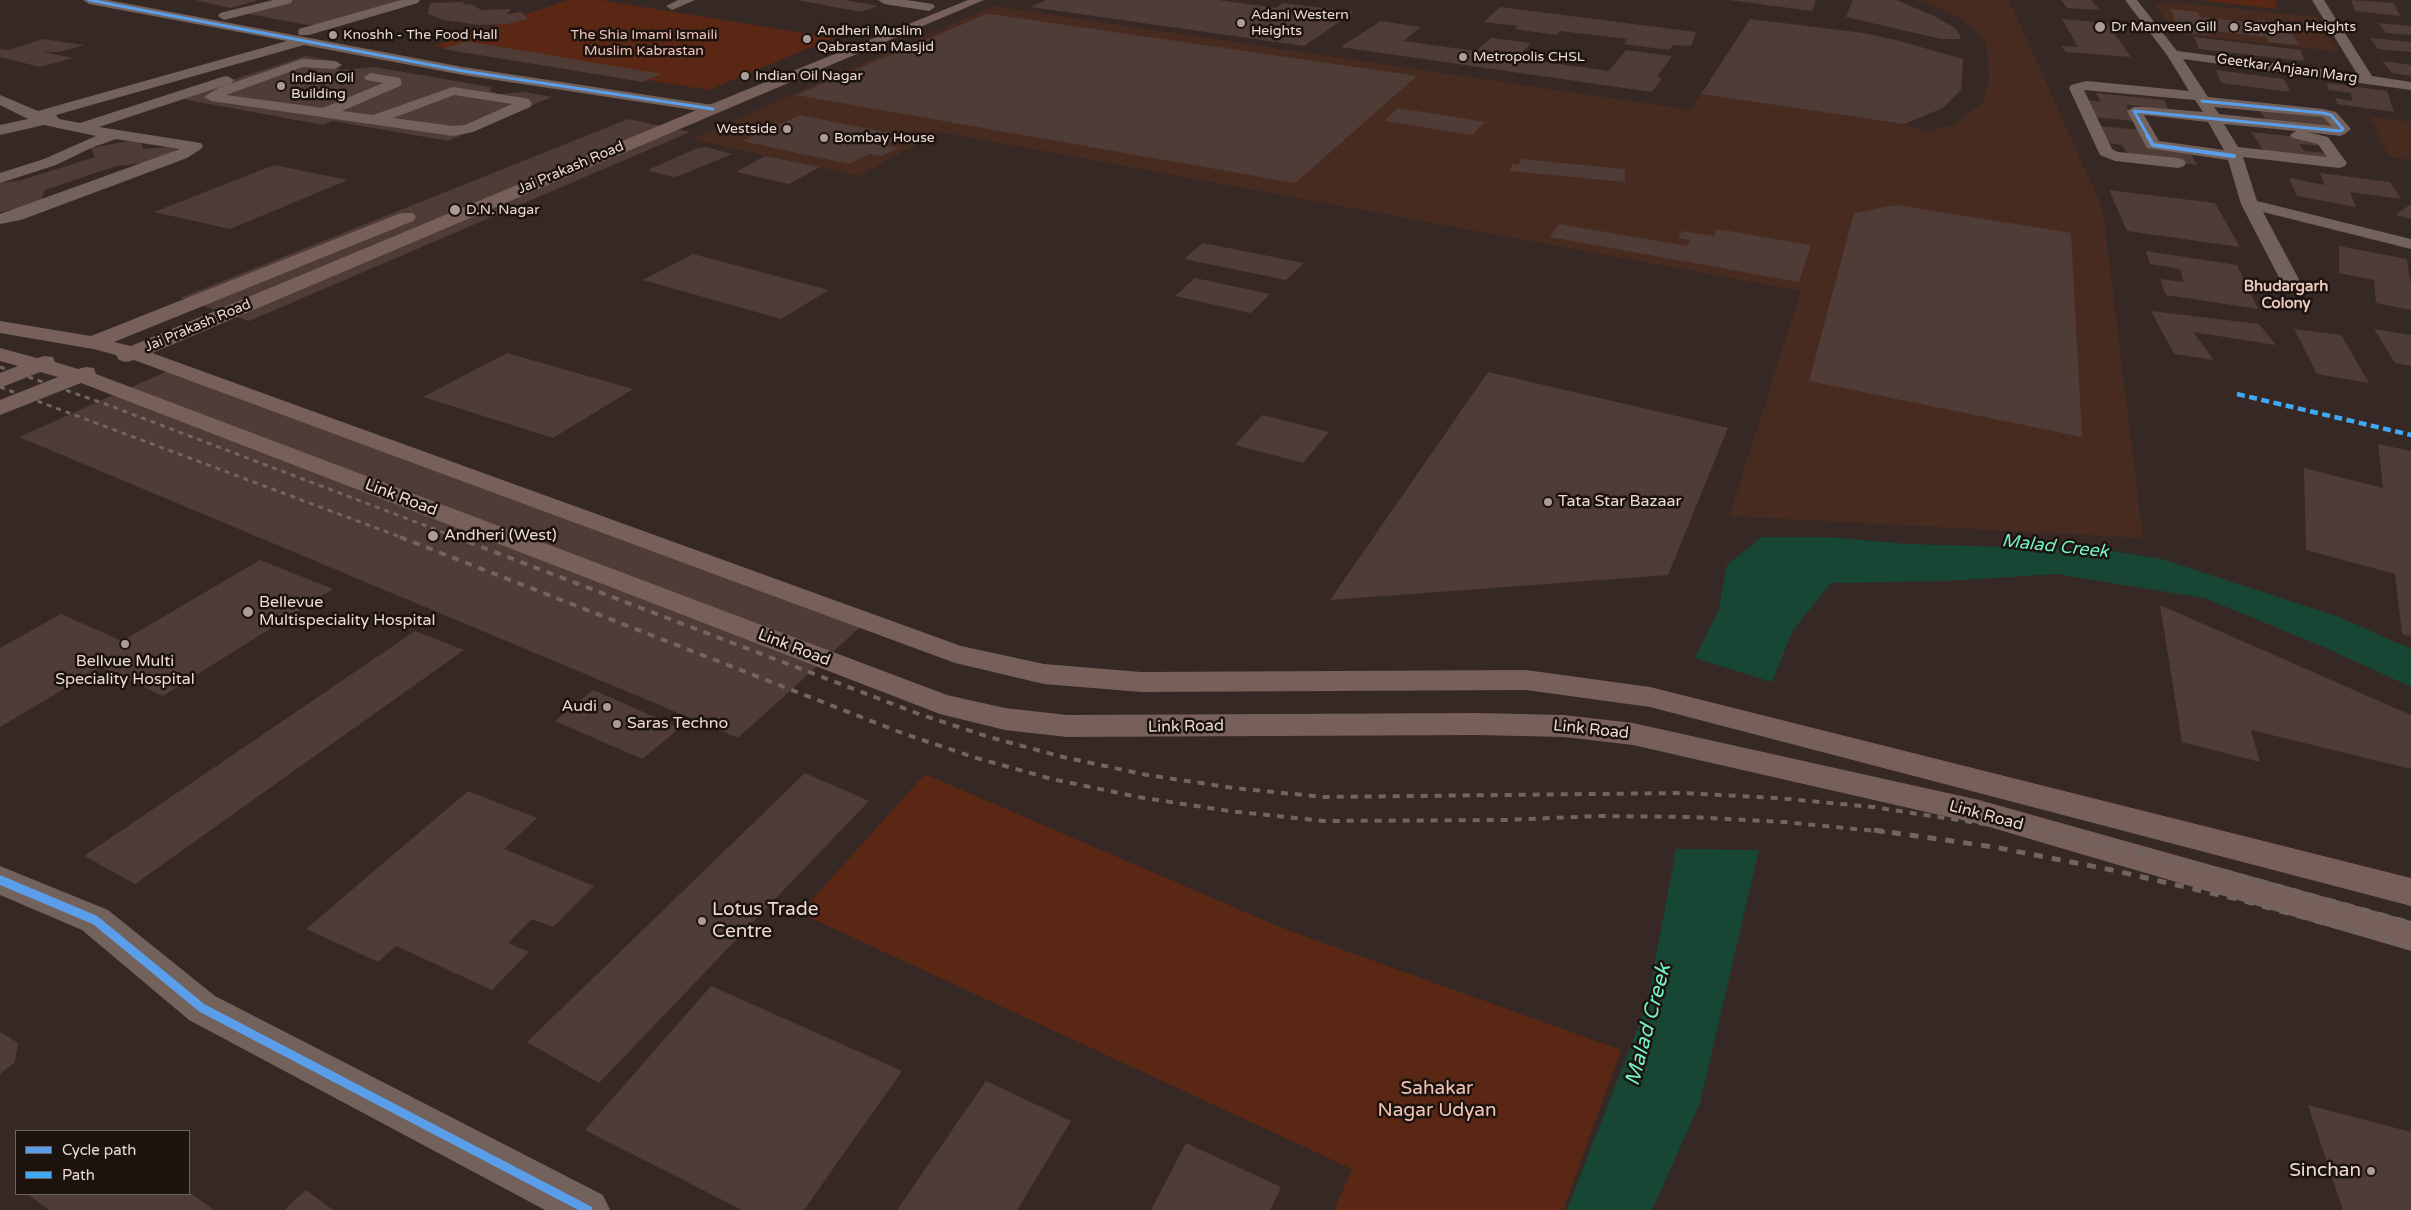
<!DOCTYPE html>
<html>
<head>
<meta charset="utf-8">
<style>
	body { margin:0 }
	#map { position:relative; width:2411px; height:1210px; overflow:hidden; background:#362824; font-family:"Varela Round",sans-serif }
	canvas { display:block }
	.legend { position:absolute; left:15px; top:1130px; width:175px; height:65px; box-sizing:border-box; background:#1c120e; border:1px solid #6f625e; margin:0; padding:6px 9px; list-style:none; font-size:15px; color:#ebdad5 }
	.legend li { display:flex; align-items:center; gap:10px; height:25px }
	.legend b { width:25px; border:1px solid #6f625e }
</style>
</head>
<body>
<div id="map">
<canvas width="2411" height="1210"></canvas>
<ul class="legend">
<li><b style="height:6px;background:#5a9eea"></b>Cycle path</li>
<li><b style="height:6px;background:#3fa9f5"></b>Path</li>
</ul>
</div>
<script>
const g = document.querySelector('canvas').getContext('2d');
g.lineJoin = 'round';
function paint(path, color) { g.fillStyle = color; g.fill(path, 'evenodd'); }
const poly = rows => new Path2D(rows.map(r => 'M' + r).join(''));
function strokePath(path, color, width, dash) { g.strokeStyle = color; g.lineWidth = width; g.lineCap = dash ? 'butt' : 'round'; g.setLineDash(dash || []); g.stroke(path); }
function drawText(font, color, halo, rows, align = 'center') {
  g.font = font + ' "Varela Round",sans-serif'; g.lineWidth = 5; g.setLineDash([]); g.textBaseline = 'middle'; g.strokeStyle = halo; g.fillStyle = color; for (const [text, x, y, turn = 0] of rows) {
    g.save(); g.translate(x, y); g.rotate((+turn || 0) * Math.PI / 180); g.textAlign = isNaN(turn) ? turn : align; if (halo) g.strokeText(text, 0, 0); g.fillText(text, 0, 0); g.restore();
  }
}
const built = poly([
	[1921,0,2009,0,2103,209,2143,538,1729,516,1801,291,940,132,858,176,692,139,993,6,1691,110,1701,94,1904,124,1929,132,1954,124,1983,103,1989,77,1986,43,1982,37,1958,17],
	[2154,3,2182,3,2317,17,2339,52,2175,33],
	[2369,116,2411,122,2411,160,2389,157]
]);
const green = poly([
	[567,0,600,0,833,38,709,90,434,46],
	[2197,0,2275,0,2277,9],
	[925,774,1282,928,1621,1050,1563,1210,1334,1210,1352,1169,800,913]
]);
const water = poly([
	[1762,537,1827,537,1907,544,2107,550,2162,559,2339,617,2411,649,2411,687,2326,648,2204,598,2057,574,1947,581,1831,583,1793,630,1772,682,1695,658,1719,609,1727,565],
	[1676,849,1759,850,1700,1103,1652,1210,1567,1210,1647,1004]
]);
const building = poly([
	[195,0,256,0,256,1,230,8],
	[295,0,405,0,319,27,243,13],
	[797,0,844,0,878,6,861,12],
	[1046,0,1218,0,1276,8,1283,3,1354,12,1304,46,1031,7],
	[1729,0,1816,0,1812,11],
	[1853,0,1896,0,1934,16,1955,28,1961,37,1959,39,1941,39,1846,17],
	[2061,0,2091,0,2100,10,2067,8],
	[2351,0,2394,3,2400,16,2355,11],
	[465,2,462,5,471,4,481,10,511,9,507,14,521,12,528,19,507,24,480,25,444,20,428,14,430,3],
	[1500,7,1696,32,1691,46,1673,45,1669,50,1624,44,1627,39,1560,31,1556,35,1514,29,1518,26,1484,22],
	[2170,9,2198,12,2200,17,2258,23,2257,20,2287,23,2299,45,2268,42,2266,37,2207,30,2209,35,2181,32],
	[987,14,997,15,1417,76,1295,183,796,95],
	[1750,19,1864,33,1896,40,1963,59,1961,90,1943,108,1904,124,1701,94],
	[2062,19,2107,23,2131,57,2066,52,2061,46,2078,47],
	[1381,21,1421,27,1403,41,1476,51,1491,38,1531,43,1516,58,1609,71,1626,50,1672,56,1657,77,1662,78,1652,92,1340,47],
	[2378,23,2411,26,2411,35,2386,33],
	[2194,37,2301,50,2304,61,2199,49],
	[2370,38,2411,42,2411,52,2378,49],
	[43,39,84,45,59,52,43,52,73,58,40,67,0,57,0,49,8,50],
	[466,41,661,74,643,82,443,49],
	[305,56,340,62,335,64,334,68,341,70,374,67,491,87,490,91,499,94,524,92,552,97,448,141,333,121,323,125,177,98],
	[2382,61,2411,65,2411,76,2392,73],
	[2216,70,2284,79,2290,92,2221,83],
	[2327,83,2387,91,2394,112,2337,104,2336,98,2352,101,2351,93,2328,90],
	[2096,93,2164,100,2168,109,2126,105,2134,121,2095,117,2086,100,2101,102],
	[1398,108,1485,122,1472,135,1384,121],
	[2257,108,2325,115,2339,130,2269,123],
	[800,115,905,136,886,145,898,148,882,156,869,154,849,164,742,141],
	[628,119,690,132,249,321,180,298],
	[2100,126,2141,130,2147,147,2190,152,2197,165,2129,156,2122,145,2109,143],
	[2251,132,2316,139,2322,146,2299,144,2304,151,2327,153,2333,162,2266,154],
	[140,139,143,149,182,146,159,161,116,166,45,190,40,204,0,212,0,183,19,181,95,157,91,148],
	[706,147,732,154,679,176,673,177,649,171,650,169,697,148],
	[765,156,820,167,789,184,736,172],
	[1520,159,1625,169,1625,182,1510,171,1512,164,1519,165],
	[274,165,348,180,230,229,154,212],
	[2320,173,2390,182,2401,199,2350,192,2356,207,2297,196,2289,178,2325,185],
	[2109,190,2215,203,2240,247,2127,231],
	[2411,204,2411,219,2396,215],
	[1897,205,2071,233,2082,437,1809,381,1854,213],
	[1559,224,1688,246,1690,240,1678,238,1682,231,1714,236,1717,229,1811,245,1799,282,1550,237],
	[1203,243,1304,263,1286,280,1184,259],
	[2339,246,2407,259,2411,287,2411,310,2376,303,2374,280,2339,273],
	[2146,251,2237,265,2258,309,2166,295,2160,279,2184,282,2180,269,2150,264],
	[693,254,829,290,781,319,643,280],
	[1195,278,1270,294,1251,313,1175,296],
	[2151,311,2259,324,2276,345,2193,332,2214,360,2174,354],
	[2294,329,2341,335,2369,383,2317,374],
	[2374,329,2411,335,2411,366,2395,363],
	[507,353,633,389,553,438,423,397],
	[172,369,868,620,738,738,19,437],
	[1488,372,1728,428,1668,575,1330,600],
	[1262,415,1329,432,1303,463,1235,445],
	[2378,444,2411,451,2411,636,2402,634,2395,574,2306,550,2304,468,2383,488],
	[260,560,333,589,163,696,101,667,0,727,0,648,61,614,122,641],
	[2160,605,2411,715,2411,769,2251,730,2260,762,2182,742],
	[415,631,464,650,135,884,84,856],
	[593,690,680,728,642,759,555,721],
	[805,773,869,801,599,1083,527,1042],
	[468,791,537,818,504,849,594,886,553,927,532,919,508,943,529,952,492,990,396,946,378,962,306,929],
	[711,986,902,1071,804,1210,742,1210,585,1130],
	[0,1032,18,1043,15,1062,0,1074],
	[986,1081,1071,1121,1017,1210,897,1210],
	[2308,1105,2411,1132,2411,1210,2343,1210],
	[1186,1143,1281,1187,1270,1210,1151,1210],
	[306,1190,333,1210,284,1210],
	[189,1192,214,1210,49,1210,29,1195,31,1194,189,1194]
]);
const minor = poly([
	[83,0,108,0,463,67,713,105,720,109,713,113,463,75,304,45,56,115,59,119,80,123,222,77,227,76,234,80,232,83,99,127,201,143,203,146,201,149,187,158,21,220,0,224,0,214,180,149,116,139,91,148,56,165,0,183,0,173,44,159,96,136,44,125,0,135,0,125,28,119,0,105,0,95,38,111,287,41,89,4,83,0],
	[273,0,293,0,291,3,224,20,218,16,220,13,273,0],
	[401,0,420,0,418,3,309,35,299,35,298,32,299,29,401,0],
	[678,0,695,0,672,10,666,6,678,0],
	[878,0,907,0,933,4,935,7,929,11,884,4,878,0],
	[2125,0,2137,0,2177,51,2357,74,2312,0,2324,0,2372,76,2411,82,2411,90,2183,59,2208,97,2323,109,2336,112,2351,129,2345,134,2340,136,2307,132,2328,137,2347,163,2345,166,2339,168,2243,157,2257,201,2411,239,2411,249,2263,212,2303,287,2300,291,2293,293,2286,291,2241,204,2228,160,2147,148,2127,111,2134,107,2145,107,2203,112,2195,100,2084,90,2112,149,2118,152,2178,158,2184,160,2186,163,2184,166,2178,168,2115,161,2100,155,2069,88,2071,85,2087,81,2189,91,2167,55,2125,0],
	[2214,107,2323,117,2332,126,2219,114,2214,107],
	[2144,115,2208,122,2224,150,2159,141,2144,115],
	[2224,124,2296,131,2290,135,2293,138,2318,144,2327,157,2238,147,2224,124],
	[302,59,335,61,342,65,335,69,303,67,226,95,323,108,383,83,366,80,364,77,371,73,400,78,402,83,400,86,342,111,373,115,453,87,524,98,529,99,532,104,530,107,473,132,453,136,211,101,204,97,218,88,302,59],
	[454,95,512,104,465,125,453,126,393,118,454,95],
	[0,866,108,910,215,996,603,1195,610,1210,545,1210,189,1020,82,930,0,895,0,866]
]);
const major = poly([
	[968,0,984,0,152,353,961,646,1044,664,1141,672,1526,670,1650,687,2411,878,2411,906,1650,707,1526,690,1141,692,1044,684,955,663,134,360,126,362,119,360,116,355,93,349,0,333,0,321,91,336,401,213,413,213,416,217,413,221,114,342,131,346,699,109,968,0],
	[0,348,37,358,45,356,53,357,55,362,78,369,86,367,94,368,96,374,947,695,1005,708,1067,715,1477,713,1564,715,1633,723,1979,800,2411,921,2411,951,1979,824,1633,745,1564,737,1477,735,1067,737,1005,730,940,714,81,383,0,415,0,400,58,377,40,372,0,388,0,373,18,366,0,361,0,348]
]);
const railFar2 = poly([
	[0,367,108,405,458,538],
	[0,387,403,538]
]);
const railFar1 = poly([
	[400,537,902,733,973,757,1052,779,1138,797,1229,811,1324,821,1505,820,1598,816,1691,817,1784,822,1886,832],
	[455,537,919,714,989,737,1063,757,1147,775,1234,788,1324,797,1682,793,1777,798,1873,807,2036,832]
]);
const rail = poly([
	[1874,830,1994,847,2112,870,2237,899,2411,947],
	[2029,830,2105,844,2230,873,2411,923]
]);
const quiet = poly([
	[2237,394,2411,435]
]);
const cyclewayFar2 = poly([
	[89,0,463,71,713,109],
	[2148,136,2134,111,2340,131,2343,129,2331,115,2323,113,2202,101]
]);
const cyclewayFar1 = poly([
	[2147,135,2153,145,2234,156]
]);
const cycleway = poly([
	[0,880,95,920,202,1008,588,1210]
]);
const markers = [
	[1241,23,5,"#ac9c97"],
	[2100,27,6,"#ac9c97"],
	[2234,27,5,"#ac9c97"],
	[333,35,5,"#ac9c97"],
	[807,39,5,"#ac9c97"],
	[1463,57,5,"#ac9c97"],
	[745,76,5,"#ac9c97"],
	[281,86,5,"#ac9c97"],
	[787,129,5,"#ac9c97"],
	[824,138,5,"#ac9c97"],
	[455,210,6,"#ac9c97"],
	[1548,502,5,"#ac9c97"],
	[433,536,6,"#ac9c97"],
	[248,612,6,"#ac9c97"],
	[125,644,5,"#ac9c97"],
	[607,707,5,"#ac9c97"],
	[617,724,5,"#ac9c97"],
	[702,921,5,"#ac9c97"],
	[2371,1171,5,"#ac9c97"]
];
const farPoinames = [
	["Adani Western",1251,15],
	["Heights",1251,31],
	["Dr Manveen Gill",2111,27],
	["Savghan Heights",2244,27],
	["Andheri Muslim",817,31],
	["Qabrastan Masjid",817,47],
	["Knoshh - The Food Hall",343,35],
	["Metropolis CHSL",1473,57],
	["Indian Oil Nagar",755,76],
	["Indian Oil",291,78],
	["Building",291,94],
	["Westside",777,129,"right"],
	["Bombay House",834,138],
	["D.N. Nagar",466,210]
];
const farParknames = [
	["The Shia Imami Ismaili",644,35],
	["Muslim Kabrastan",644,51]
];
const farStreetnames = [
	["Geetkar Anjaan Marg",2287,69,8],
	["Jai Prakash Road",571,168,-23],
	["Jai Prakash Road",198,326,-23]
];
const farNeighbourhoodnames = [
	["Bhudargarh",2286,287],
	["Colony",2286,304]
];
const streetNames = [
	["Link Road",401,498,21],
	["Link Road",794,648,21],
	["Link Road",1186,727,-1],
	["Link Road",1591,730,6],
	["Link Road",1986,816,15]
];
const poiNames = [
	["Tata Star Bazaar",1558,502],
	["Andheri (West)",444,536],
	["Bellevue",259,603],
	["Multispeciality Hospital",259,621],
	["Bellvue Multi",125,662,"center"],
	["Speciality Hospital",125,680,"center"],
	["Audi",597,707,"right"],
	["Saras Techno",627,724]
];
const waterNames = [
	["Malad Creek",2055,547,6]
];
const nearPoinames = [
	["Lotus Trade",712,910],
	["Centre",712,932],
	["Sinchan",2361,1171,"right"]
];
const nearParknames = [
	["Sahakar",1437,1089],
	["Nagar Udyan",1437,1111]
];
const nearWaternames = [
	["Malad Creek",1649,1025,-75]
];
paint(built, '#472b21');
paint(green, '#592714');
paint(water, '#174634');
paint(building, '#503c36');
paint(minor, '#73625b');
paint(major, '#766059');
strokePath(railFar2, '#726460', 3, [5, 5]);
strokePath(railFar1, '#726460', 4, [7, 7]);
strokePath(rail, '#726460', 5, [9, 9]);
strokePath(quiet, '#3fa9f5', 4.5, [8, 4.5]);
strokePath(cyclewayFar2, '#5a9eea', 3);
strokePath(cyclewayFar1, '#5a9eea', 4);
strokePath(cycleway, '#5a9eea', 9);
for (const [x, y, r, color] of markers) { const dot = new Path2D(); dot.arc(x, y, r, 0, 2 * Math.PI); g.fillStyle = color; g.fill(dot); strokePath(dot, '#1c120e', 2); }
drawText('14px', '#ebdad5', '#1c120e', farPoinames, 'left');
drawText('14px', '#f1c5b6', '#1c120e', farParknames);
drawText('14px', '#ebdad5', '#1c120e', farStreetnames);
drawText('bold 15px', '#e8c8bd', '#1c120e', farNeighbourhoodnames);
drawText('16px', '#ebdad5', '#1c120e', streetNames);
drawText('16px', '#ebdad5', '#1c120e', poiNames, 'left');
drawText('italic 18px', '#71f4c3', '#1c120e', waterNames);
drawText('19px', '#ebdad5', '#1c120e', nearPoinames, 'left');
drawText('19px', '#f1c5b6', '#1c120e', nearParknames);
drawText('italic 21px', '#71f4c3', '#1c120e', nearWaternames);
</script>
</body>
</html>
